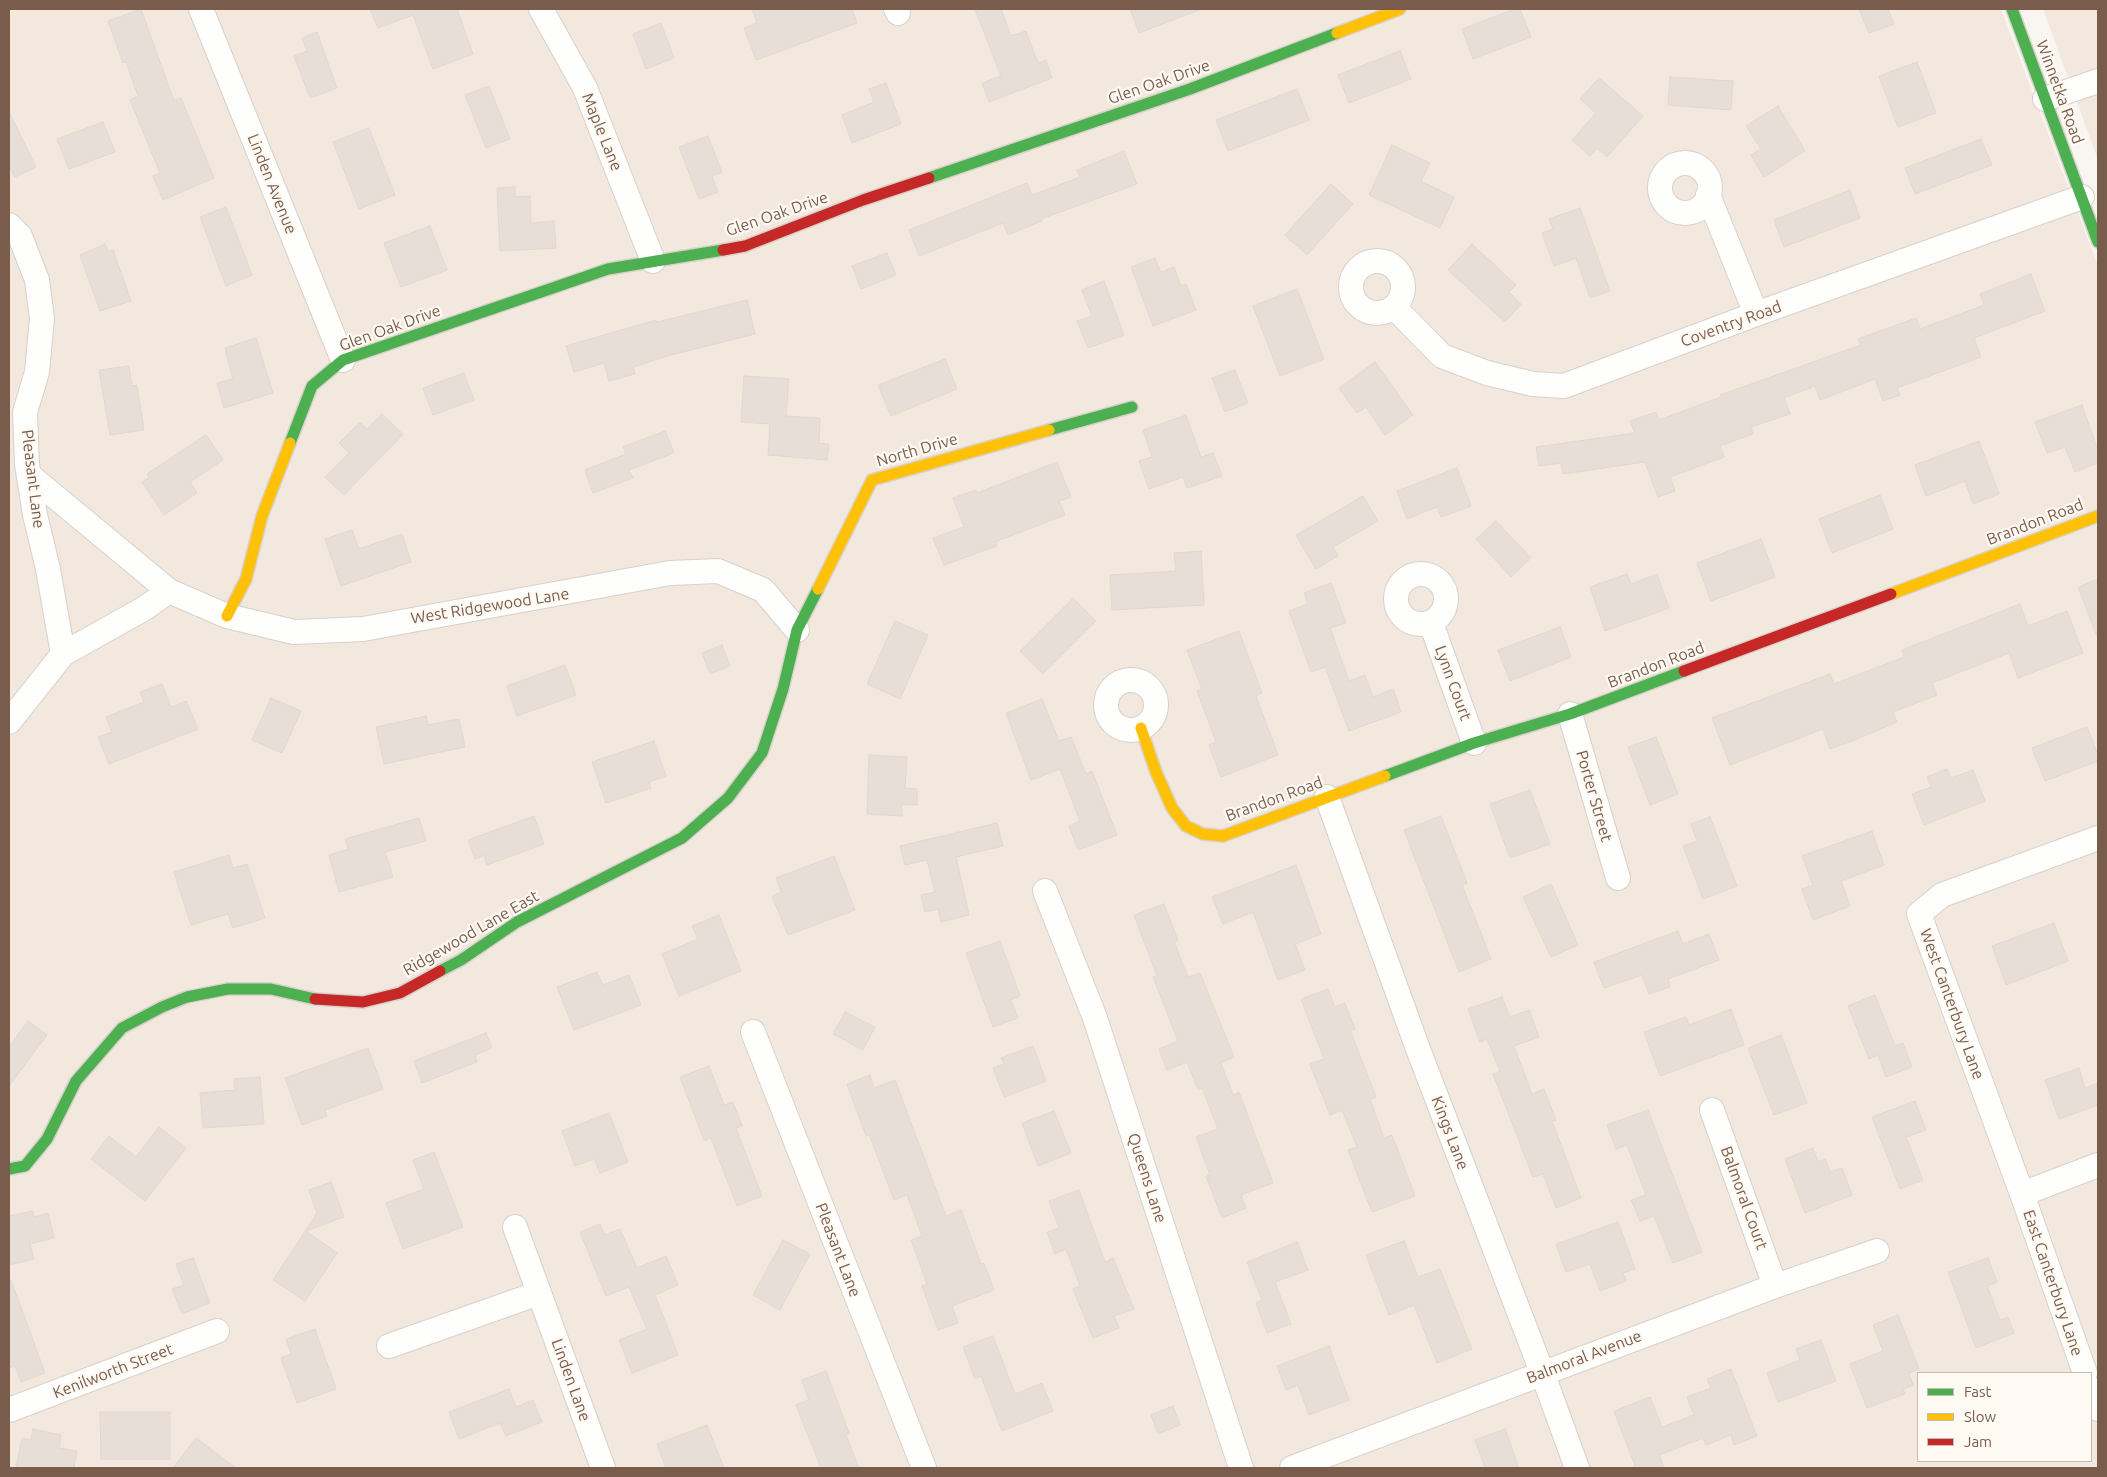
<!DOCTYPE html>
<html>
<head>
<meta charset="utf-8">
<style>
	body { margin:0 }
	#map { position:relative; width:2107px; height:1477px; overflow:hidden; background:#f9f5f0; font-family:Ubuntu,sans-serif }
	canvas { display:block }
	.frame { position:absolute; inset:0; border:10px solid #7a5c4d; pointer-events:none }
	.legend { position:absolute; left:1917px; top:1372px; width:175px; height:90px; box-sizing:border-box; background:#fffaf3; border:1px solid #cabbb1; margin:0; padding:6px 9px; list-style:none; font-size:15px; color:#7a5c4d }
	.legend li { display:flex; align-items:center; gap:10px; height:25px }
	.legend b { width:25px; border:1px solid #cabbb1 }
</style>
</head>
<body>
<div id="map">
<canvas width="2107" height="1477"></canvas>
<div class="frame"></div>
<ul class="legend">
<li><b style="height:6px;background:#4caf50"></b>Fast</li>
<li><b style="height:6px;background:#ffc107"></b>Slow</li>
<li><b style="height:6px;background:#c62828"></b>Jam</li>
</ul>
</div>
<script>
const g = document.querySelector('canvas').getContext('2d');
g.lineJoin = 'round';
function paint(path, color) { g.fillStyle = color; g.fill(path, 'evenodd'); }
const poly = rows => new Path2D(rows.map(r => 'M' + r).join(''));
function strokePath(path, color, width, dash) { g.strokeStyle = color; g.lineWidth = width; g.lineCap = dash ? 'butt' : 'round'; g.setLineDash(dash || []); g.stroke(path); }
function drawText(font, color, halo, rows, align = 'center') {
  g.font = font + ' Ubuntu,sans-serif'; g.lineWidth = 4.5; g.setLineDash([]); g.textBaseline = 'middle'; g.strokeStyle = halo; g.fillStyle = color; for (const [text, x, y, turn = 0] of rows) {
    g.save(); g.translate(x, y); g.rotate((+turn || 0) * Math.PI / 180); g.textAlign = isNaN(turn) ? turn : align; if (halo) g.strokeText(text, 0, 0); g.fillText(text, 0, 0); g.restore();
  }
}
const residential = poly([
	[9,9,2001,9,2098,266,2098,1468,9,1468],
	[1918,1373,2091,1373,2091,1461,1918,1461],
	[2043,9,2098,9,2098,160]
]);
const building = poly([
	[141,9,174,101,181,98,214,178,163,200,153,176,160,173,130,100,138,96,126,62,123,63,108,21,141,9],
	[370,9,457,9,473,54,433,69,413,15,378,28,370,9],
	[752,9,852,9,857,23,756,60,744,28,757,23,752,9],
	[975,9,1001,9,1011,36,1026,31,1038,63,1046,60,1052,78,989,102,982,83,1001,76,975,9],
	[1130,9,1198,9,1199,10,1139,33,1130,9],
	[1515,9,1520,9,1531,37,1473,59,1462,29,1515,9],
	[1859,9,1888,9,1894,24,1869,33,1859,9],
	[661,23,674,58,646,69,633,34,661,23],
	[317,32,337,88,310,98,294,56,307,51,302,38,317,32],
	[1400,51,1411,79,1349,103,1338,75,1400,51],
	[1917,62,1936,113,1898,127,1879,76,1917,62],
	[1670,77,1733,81,1731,110,1668,105,1670,77],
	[1599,78,1643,116,1607,157,1597,148,1590,156,1572,140,1596,113,1580,99,1599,78],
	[886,83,901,124,852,143,842,115,874,102,869,89,886,83],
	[489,86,510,139,486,148,465,95,489,86],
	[1297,89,1309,120,1228,151,1216,120,1297,89],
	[1778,106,1805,151,1764,177,1751,155,1761,149,1746,126,1778,106],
	[9,112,36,167,15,177,9,166,9,112],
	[103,122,115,152,69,169,57,139,103,122],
	[369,128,395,195,359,209,333,142,369,128],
	[708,136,722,172,712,176,718,192,699,199,679,147,708,136],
	[1981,139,1992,165,1915,194,1905,168,1981,139],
	[1392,145,1430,163,1421,181,1454,197,1440,228,1369,195,1392,145],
	[1124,151,1137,184,1041,219,1042,221,1008,235,1003,223,919,256,909,230,1027,183,1032,195,1080,177,1077,170,1124,151],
	[1331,184,1353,204,1307,255,1285,235,1331,184],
	[515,187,515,197,530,196,531,223,554,221,556,248,500,251,497,188,515,187],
	[1850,190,1860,218,1784,247,1774,220,1850,190],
	[226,207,252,275,226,286,200,217,226,207],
	[1580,208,1610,291,1590,298,1576,258,1554,266,1542,233,1553,229,1549,219,1580,208],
	[430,226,447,270,401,287,384,243,430,226],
	[105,244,108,252,113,250,131,301,100,311,80,255,105,244],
	[1472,244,1516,285,1509,292,1521,304,1505,322,1448,270,1472,244],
	[887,253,896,275,861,289,852,266,887,253],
	[1155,258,1161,272,1174,267,1181,286,1186,284,1196,310,1153,326,1131,267,1155,258],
	[2031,274,2045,311,1974,338,1981,357,1897,388,1900,395,1883,401,1875,379,1820,400,1815,386,1784,398,1790,414,1751,427,1753,434,1720,446,1724,457,1670,477,1675,491,1658,497,1645,462,1563,474,1561,463,1539,466,1536,447,1635,433,1630,421,1656,412,1659,420,1721,397,1720,395,1861,345,1858,339,1916,318,1920,329,1984,305,1980,294,2031,274],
	[1104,281,1124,335,1088,348,1077,321,1092,316,1082,290,1104,281],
	[1297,289,1324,359,1280,376,1253,306,1297,289],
	[747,300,755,334,667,356,633,367,635,374,609,381,604,363,574,372,566,346,656,320,657,322,747,300],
	[256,338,273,393,224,408,217,383,233,379,225,348,256,338],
	[945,359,957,389,891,416,878,385,945,359],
	[1375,362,1413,415,1385,435,1366,407,1357,413,1339,388,1375,362],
	[129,366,132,386,137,385,144,430,110,435,99,370,129,366],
	[1235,370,1248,403,1225,412,1212,378,1235,370],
	[464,373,474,400,433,415,423,388,464,373],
	[744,376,789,379,786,416,820,418,819,443,829,444,827,460,768,455,770,424,741,422,744,376],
	[2082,405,2098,451,2098,463,2075,472,2065,447,2047,453,2035,422,2082,405],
	[382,414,403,434,344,495,325,477,349,453,339,443,360,422,367,429,382,414],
	[1186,415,1201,457,1213,453,1222,476,1187,488,1183,477,1149,489,1139,461,1152,457,1143,430,1186,415],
	[665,431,674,453,629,470,633,478,593,493,585,470,626,454,623,447,665,431],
	[206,435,223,460,190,482,197,493,164,515,142,482,149,478,147,474,206,435],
	[1979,441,1999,494,1973,504,1965,481,1926,496,1915,465,1979,441],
	[1057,462,1071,497,1059,501,1065,515,995,542,997,546,944,565,933,538,964,527,953,498,976,490,977,493,1057,462],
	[1457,468,1471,506,1441,517,1437,507,1407,519,1397,491,1457,468],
	[1880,495,1893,529,1832,553,1819,519,1880,495],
	[1363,496,1378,521,1333,547,1338,556,1316,569,1296,535,1363,496],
	[1496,521,1531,558,1511,577,1476,539,1496,521],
	[352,530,359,549,402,534,411,562,341,586,325,539,352,530],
	[1761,539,1775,577,1711,601,1697,563,1761,539],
	[1201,551,1204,605,1112,610,1110,575,1176,571,1174,553,1201,551],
	[1627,574,1631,584,1657,574,1669,608,1605,631,1590,587,1627,574],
	[2098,579,2098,635,2097,636,2078,587,2098,579],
	[1331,583,1346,623,1330,628,1349,681,1365,675,1373,697,1393,689,1401,712,1349,731,1325,667,1311,672,1289,611,1308,604,1304,593,1331,583],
	[1073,598,1096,621,1043,674,1020,651,1073,598],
	[2020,604,2028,626,2067,611,2083,653,2018,678,2009,653,1932,683,1937,695,1893,712,1897,722,1857,739,1830,749,1823,729,1730,765,1712,718,1830,674,1834,684,1904,657,1902,650,2020,604],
	[895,621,928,635,900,699,867,684,895,621],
	[1560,627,1571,657,1510,681,1498,650,1560,627],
	[1239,631,1262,693,1256,696,1278,755,1221,777,1209,745,1216,742,1197,691,1202,689,1187,650,1239,631],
	[722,645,730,666,710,674,702,653,722,645],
	[565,665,576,695,517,716,507,686,565,665],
	[162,684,171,707,186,701,198,729,109,764,98,737,112,732,106,717,144,702,140,692,162,684],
	[271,698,301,711,282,753,252,740,271,698],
	[1042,699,1059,741,1071,737,1086,774,1092,771,1117,835,1078,850,1069,826,1080,821,1060,769,1031,780,1006,713,1042,699],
	[426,716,428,725,459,719,465,747,384,764,376,727,426,716],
	[2087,727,2098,755,2098,761,2045,781,2032,748,2087,727],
	[1656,737,1678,794,1650,805,1628,747,1656,737],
	[654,741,666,776,649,782,651,788,606,803,592,762,654,741],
	[869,755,907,757,905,788,917,789,917,805,902,804,902,816,867,814,869,755],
	[1947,769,1951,778,1973,770,1985,801,1924,825,1912,794,1931,787,1927,777,1947,769],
	[1530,790,1550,844,1510,858,1490,804,1530,790],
	[534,816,544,844,487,865,484,855,475,859,468,840,534,816],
	[1441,816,1467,883,1462,885,1491,959,1459,972,1404,830,1441,816],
	[1710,817,1737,886,1703,899,1683,846,1697,841,1691,824,1710,817],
	[419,818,426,841,385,852,393,877,339,892,329,855,348,849,345,839,419,818],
	[997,823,1003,846,956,857,969,915,941,922,938,909,925,912,921,895,935,892,927,860,905,865,900,846,997,823],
	[1872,831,1884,865,1841,881,1850,906,1813,920,1802,889,1813,885,1802,856,1872,831],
	[229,855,233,868,247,864,265,918,233,928,228,914,191,925,174,872,229,855],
	[834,856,855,910,788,935,772,896,781,892,776,878,834,856],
	[1296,865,1321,934,1295,944,1305,970,1278,980,1253,912,1223,924,1212,897,1296,865],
	[1551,884,1578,945,1551,957,1523,897,1551,884],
	[1164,904,1178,940,1174,942,1188,977,1200,973,1234,1057,1221,1063,1233,1095,1239,1092,1273,1183,1241,1195,1246,1208,1222,1218,1206,1176,1210,1175,1196,1137,1218,1129,1202,1088,1198,1090,1187,1062,1167,1070,1159,1049,1178,1041,1153,977,1157,976,1134,915,1164,904],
	[719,915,741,971,679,996,662,954,698,939,692,926,719,915],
	[2054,923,2068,961,2006,985,1992,946,2054,923],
	[1678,931,1683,944,1709,934,1719,960,1668,979,1670,987,1649,994,1642,975,1604,988,1594,962,1678,931],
	[1000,941,1020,996,1011,1000,1018,1018,993,1027,966,953,1000,941],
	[597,972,603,985,629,975,641,1005,574,1030,557,987,597,972],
	[1328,989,1335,1007,1345,1003,1355,1029,1350,1030,1376,1097,1370,1099,1384,1138,1392,1135,1415,1196,1372,1212,1348,1150,1357,1147,1342,1110,1330,1115,1310,1064,1324,1059,1301,999,1328,989],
	[1875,995,1895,1046,1903,1043,1912,1067,1886,1077,1878,1055,1869,1059,1848,1006,1875,995],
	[1502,997,1510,1017,1529,1010,1539,1037,1514,1046,1532,1094,1544,1089,1556,1120,1552,1121,1581,1198,1556,1208,1543,1174,1533,1177,1493,1074,1500,1071,1487,1039,1480,1042,1468,1009,1502,997],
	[1731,1009,1744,1045,1660,1076,1644,1032,1686,1017,1689,1025,1731,1009],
	[845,1012,875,1027,863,1050,833,1034,845,1012],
	[28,1021,47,1035,9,1086,9,1047,28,1021],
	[486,1033,492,1048,475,1055,477,1062,422,1083,414,1061,486,1033],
	[1781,1035,1807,1103,1774,1115,1748,1048,1781,1035],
	[1033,1046,1046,1081,1004,1097,993,1068,1004,1064,1001,1058,1033,1046],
	[368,1048,383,1089,325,1110,327,1116,302,1125,285,1078,368,1048],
	[709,1066,724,1105,733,1102,742,1126,736,1128,762,1196,737,1206,711,1138,704,1140,680,1077,709,1066],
	[2079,1068,2085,1088,2098,1083,2098,1105,2059,1119,2045,1080,2079,1068],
	[870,1075,874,1088,895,1080,946,1216,961,1210,981,1264,984,1263,994,1290,952,1306,958,1323,938,1330,922,1286,927,1284,911,1240,922,1236,907,1195,894,1200,869,1134,866,1136,847,1084,870,1075],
	[260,1077,264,1124,203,1128,200,1093,235,1090,234,1079,260,1077],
	[1915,1101,1926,1130,1906,1137,1923,1180,1900,1189,1872,1117,1915,1101],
	[1648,1110,1702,1252,1673,1263,1654,1216,1640,1221,1631,1200,1646,1195,1627,1145,1616,1149,1607,1125,1648,1110],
	[1054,1111,1071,1153,1038,1166,1022,1123,1054,1111],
	[609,1113,628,1162,600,1173,594,1159,575,1166,562,1131,609,1113],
	[159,1127,186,1148,145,1201,91,1159,109,1136,136,1157,159,1127],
	[1813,1148,1818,1162,1825,1159,1830,1172,1842,1168,1852,1195,1805,1213,1785,1159,1813,1148],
	[434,1152,463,1227,403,1249,386,1203,424,1189,413,1160,434,1152],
	[331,1182,344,1217,306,1231,337,1253,305,1301,273,1280,317,1213,309,1190,331,1182],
	[1079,1190,1105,1262,1113,1258,1134,1309,1114,1316,1119,1328,1093,1338,1073,1289,1080,1286,1066,1249,1055,1254,1047,1232,1059,1228,1049,1201,1079,1190],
	[33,1211,34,1217,48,1213,54,1238,30,1244,34,1259,9,1265,9,1216,33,1211],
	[1618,1222,1635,1269,1623,1273,1626,1281,1600,1291,1590,1264,1566,1272,1556,1244,1618,1222],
	[600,1224,605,1235,620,1229,637,1268,666,1256,678,1285,655,1295,678,1355,632,1373,619,1340,647,1329,629,1287,606,1296,580,1232,600,1224],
	[783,1240,810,1254,780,1310,753,1295,783,1240],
	[1404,1241,1418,1277,1440,1269,1472,1349,1437,1363,1414,1305,1389,1315,1366,1255,1404,1241],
	[1297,1242,1308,1270,1275,1282,1291,1324,1267,1333,1256,1303,1262,1300,1247,1262,1297,1242],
	[193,1258,210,1303,182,1314,172,1289,184,1285,176,1264,193,1258],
	[1988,1258,1997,1282,1987,1286,2000,1320,2008,1317,2014,1333,1976,1348,1948,1272,1988,1258],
	[9,1280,11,1280,45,1373,21,1382,15,1366,9,1368,9,1280],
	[1898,1315,1919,1369,1909,1373,1913,1385,1903,1389,1905,1394,1867,1408,1850,1364,1883,1351,1873,1325,1898,1315],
	[315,1329,336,1389,297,1403,281,1358,291,1354,286,1339,315,1329],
	[993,1336,1015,1394,1042,1383,1053,1411,1002,1431,981,1376,975,1379,963,1347,993,1336],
	[1821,1340,1836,1381,1778,1402,1767,1373,1800,1360,1796,1349,1821,1340],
	[1329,1346,1349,1400,1309,1415,1298,1385,1286,1390,1277,1366,1329,1346],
	[1731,1369,1757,1436,1734,1445,1731,1435,1706,1445,1703,1438,1659,1455,1664,1468,1636,1468,1614,1411,1650,1397,1662,1427,1694,1415,1687,1397,1711,1388,1707,1379,1731,1369],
	[826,1371,849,1433,846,1435,859,1468,821,1468,796,1405,809,1400,802,1380,826,1371],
	[509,1389,516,1407,533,1400,542,1422,506,1436,500,1423,459,1439,449,1412,509,1389],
	[1173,1406,1180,1425,1158,1434,1151,1415,1173,1406],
	[100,1412,170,1412,170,1459,101,1459,100,1412],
	[707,1425,724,1468,666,1468,657,1444,707,1425],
	[33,1429,61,1435,59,1448,77,1451,74,1468,16,1468,22,1438,31,1440,33,1429],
	[1505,1429,1519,1468,1485,1468,1475,1440,1505,1429],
	[196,1438,236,1468,173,1468,196,1438]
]);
const street = poly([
	[201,9,343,360],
	[541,9,585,88,653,261],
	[896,9,898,13],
	[2045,99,2098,81],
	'1660 188a25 25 0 1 1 50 0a25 25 0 1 1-50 0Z',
	[1708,195,1756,314],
	[9,225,20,236,37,280,42,318,37,372,25,412,27,464,35,515,48,569,63,654,9,722],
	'1351 287a26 26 0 1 1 52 0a26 26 0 1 1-52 0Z',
	[1394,307,1442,356,1487,373,1533,384,1564,386,1756,314,2082,197],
	[29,475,169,591,227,616,294,632,363,629,670,573,718,571,763,590,797,630],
	'1396 599a25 25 0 1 1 50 0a25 25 0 1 1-50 0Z',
	[1431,623,1474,743],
	[63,654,145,608,169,591],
	'1106 705a25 25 0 1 1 50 0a25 25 0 1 1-50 0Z',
	[1570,714,1618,878],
	[1327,797,1418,1049,1542,1372,1577,1468],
	[1045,891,1095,1018,1241,1468],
	[753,1032,924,1468],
	[1712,1110,1775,1286],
	[2022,1194,2098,1165],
	[515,1227,603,1468],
	[389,1346,539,1293],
	[2085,1373,2022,1194,1919,914,1942,895,2098,838],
	[2091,1389,2098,1409],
	[9,1410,217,1331],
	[1292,1468,1775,1286,1877,1251]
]);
const fast = poly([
	[2012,9,2098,242],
	[929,178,1190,89,1337,33],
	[1049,430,1132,407],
	[290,443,312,386,343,360,608,269,723,250],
	[1385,776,1474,743,1570,714,1684,671],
	[440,971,461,960,517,922,682,838,728,798,762,753,783,689,797,630,818,589],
	[9,1169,25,1166,47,1139,76,1081,122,1028,162,1007,187,997,228,989,271,989,315,999]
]);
const slow = poly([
	[1337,33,1400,9],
	[818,589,872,480,1049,430],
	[1891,594,2098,516],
	[227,616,246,579,262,516,290,443],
	[1141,728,1156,772,1172,808,1186,826,1203,834,1223,836,1385,776]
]);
const jam = poly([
	[723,250,745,246,863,200,929,178],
	[1684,671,1891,594],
	[315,999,363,1002,400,993,440,971]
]);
const streetNames = [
	["Glen Oak Drive",1159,82,-19],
	["Winnetka Road",2060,92,70],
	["Maple Lane",602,132,68],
	["Linden Avenue",272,184,68],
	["Glen Oak Drive",777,214,-19],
	["Coventry Road",1731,324,-20],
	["Glen Oak Drive",390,328,-20],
	["North Drive",917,450,-16],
	["Pleasant Lane",33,479,83],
	["Brandon Road",2035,522,-21],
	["West Ridgewood Lane",490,606,-9],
	["Brandon Road",1656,665,-21],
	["Lynn Court",1453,683,70],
	["Porter Street",1594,796,74],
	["Brandon Road",1274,799,-20],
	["Ridgewood Lane East",471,933,-30],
	["West Canterbury Lane",1952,1004,70],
	["Kings Lane",1450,1133,69],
	["Queens Lane",1147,1178,72],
	["Balmoral Court",1744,1198,70],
	["Pleasant Lane",838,1250,69],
	["East Canterbury Lane",2053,1283,71],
	["Balmoral Avenue",1584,1357,-21],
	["Kenilworth Street",113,1371,-21],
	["Linden Lane",571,1380,70]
];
paint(residential, '#f2e8de');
paint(building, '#e6ded7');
strokePath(building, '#e2d8d2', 1);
strokePath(street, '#d7d1cb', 26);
strokePath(fast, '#d9d2cb', 14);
strokePath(slow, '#d9d2cb', 14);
strokePath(jam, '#d9d2cb', 14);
strokePath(street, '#fefefd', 24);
strokePath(fast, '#4caf50', 11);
strokePath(slow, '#ffc107', 11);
strokePath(jam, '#c62828', 11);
drawText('16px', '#7a5c4d', '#fffaf3', streetNames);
</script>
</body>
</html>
